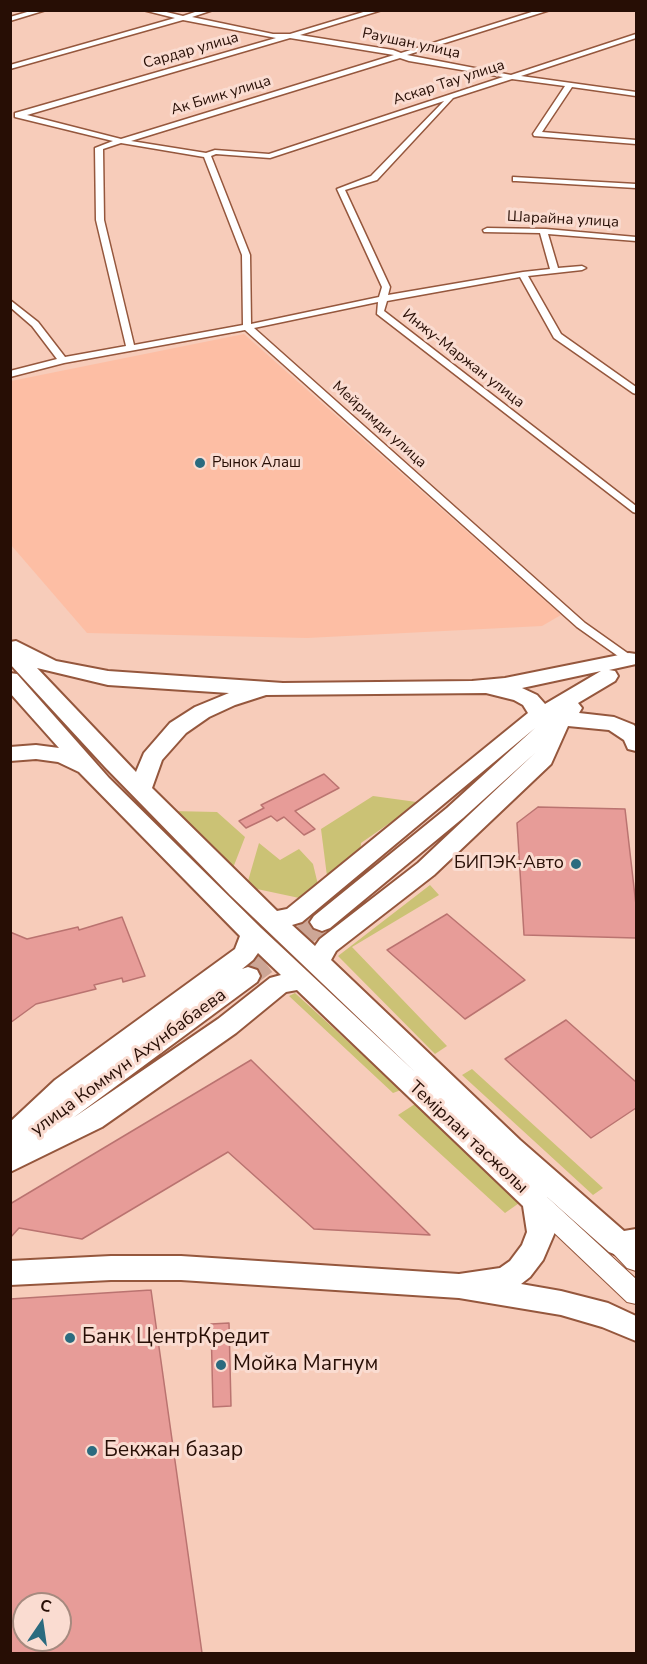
<!DOCTYPE html>
<html>
<head>
<meta charset="utf-8">
<style>
	body { margin:0 }
	#map { position:relative; width:647px; height:1664px; overflow:hidden; background:#f7ccba; font-family:"Nunito Sans",sans-serif }
	canvas { display:block }
	.frame { position:absolute; inset:0; border:12px solid #270e05; pointer-events:none }
	.north { position:absolute; left:12px; top:1592px; width:60px; height:60px; box-sizing:border-box; background:#fadcd1; border:2px solid #a68a7f; border-radius:50%; rotate:13deg; font-size:16px; font-weight:700; line-height:24px; text-align:center; color:#270e05 }
	.north::after { content:''; display:block; margin:auto; width:21px; height:27px; background:#2b6b7f; clip-path:polygon(50% 0,100% 100%,50% 72%,0 100%) }
</style>
</head>
<body>
<div id="map">
<canvas width="647" height="1664"></canvas>
<div class="frame"></div>
<div class="north">С</div>
</div>
<script>
const g = document.querySelector('canvas').getContext('2d');
g.lineJoin = 'round';
function paint(path, color) { g.fillStyle = color; g.fill(path, 'evenodd'); }
const poly = rows => new Path2D(rows.map(r => 'M' + r).join(''));
function strokePath(path, color, width, dash) { g.strokeStyle = color; g.lineWidth = width; g.lineCap = dash ? 'butt' : 'round'; g.setLineDash(dash || []); g.stroke(path); }
function drawText(font, color, halo, rows, align = 'center') {
  g.font = font + ' "Nunito Sans",sans-serif'; g.lineWidth = 6; g.setLineDash([]); g.textBaseline = 'middle'; g.strokeStyle = halo; g.fillStyle = color; for (const [text, x, y, turn = 0] of rows) {
    g.save(); g.translate(x, y); g.rotate((+turn || 0) * Math.PI / 180); g.textAlign = isNaN(turn) ? turn : align; if (halo) g.strokeText(text, 0, 0); g.fillText(text, 0, 0); g.restore();
  }
}
const built = poly([
	[244,334,561,615,542,626,307,638,87,633,11,545,11,381]
]);
const green = poly([
	[373,796,431,804,407,821,394,820,361,843,360,856,328,884,321,829],
	[171,811,217,812,245,837,233,868],
	[259,843,280,860,299,849,313,864,320,893,304,899,257,889,248,881],
	[430,885,439,895,352,947,447,1046,435,1054,338,956],
	[295,993,401,1090,393,1093,289,996],
	[472,1069,603,1188,593,1195,462,1075],
	[415,1104,522,1201,505,1213,398,1115]
]);
const building = poly([
	[324,774,339,788,295,811,315,829,304,835,284,817,277,821,271,816,246,828,239,821,264,808,261,805,324,774],
	[538,807,625,809,636,905,636,938,524,935,517,823,538,807],
	[447,914,525,980,465,1019,387,950,447,914],
	[122,917,145,976,123,982,122,978,94,985,96,989,36,1004,10,1023,10,932,27,939,78,927,79,930,122,917],
	[566,1020,636,1082,636,1108,591,1138,505,1059,566,1020],
	[251,1060,430,1235,314,1229,228,1152,82,1239,19,1228,10,1238,10,1204,251,1060],
	[151,1290,202,1653,10,1653,10,1299,151,1290],
	[24,1604,60,1604,60,1640,24,1640,24,1604],
	[229,1323,231,1406,213,1407,211,1324,229,1323]
]);
const highwayTunnel = poly([
	[248,976,322,922]
]);
const street = poly([
	[34,10,46,10,10,21,10,17,34,10],
	[143,10,158,10,183,16,201,10,213,10,192,17,273,34,290,34,370,10,382,10,300,35,393,50,401,53,538,10,550,10,407,55,511,75,636,34,636,38,521,76,636,92,636,96,572,87,542,132,636,140,636,144,534,136,533,134,565,86,512,79,453,98,377,180,345,190,390,287,388,295,523,272,550,269,540,233,484,232,483,230,487,228,546,229,636,237,636,241,548,234,558,268,582,266,586,268,582,270,528,276,561,334,636,387,636,394,633,393,554,338,520,277,387,301,384,311,636,506,636,513,633,512,377,314,378,302,254,328,585,623,633,657,634,659,633,661,625,661,577,627,245,330,64,363,10,377,10,371,57,359,32,326,10,307,10,300,38,322,65,357,126,346,96,220,95,148,113,141,15,117,15,113,276,38,183,20,10,69,10,65,175,18,143,10],
	[290,38,394,55,121,139,27,115,290,38],
	[400,58,409,61,503,77,269,154,215,150,206,153,131,141,400,58],
	[444,101,371,176,337,189,382,287,379,297,251,324,250,255,211,156,216,154,270,158,444,101],
	[121,143,204,157,242,255,243,325,134,345,104,220,103,149,121,143],
	[513,177,636,184,636,188,516,181,513,181,513,177]
]);
const primary = poly([
	[536,1191,544,1194,636,1279,636,1304,627,1302,528,1208,524,1201,528,1194,536,1191],
	[619,1234,627,1237,636,1246,636,1271,627,1268,611,1251,607,1244,611,1237,619,1234]
]);
const highway = poly([
	[16,641,56,661,108,671,283,683,472,681,505,678,629,653,636,654,636,664,609,670,615,671,618,676,615,681,578,703,582,708,579,713,614,717,634,725,636,728,636,751,628,749,624,740,609,730,568,726,551,764,434,875,336,951,331,960,520,1140,624,1231,636,1229,636,1253,619,1256,609,1252,547,1197,555,1232,543,1260,530,1277,521,1284,561,1291,608,1303,636,1316,636,1341,602,1327,561,1315,459,1298,181,1280,111,1280,10,1285,10,1261,111,1256,181,1256,459,1274,500,1268,510,1261,522,1245,527,1232,523,1206,297,990,286,992,236,1033,102,1127,10,1172,10,1122,55,1080,235,949,240,936,79,772,58,762,36,759,10,761,10,747,36,745,59,748,10,693,10,673,17,674,109,778,261,928,415,1072,230,895,105,767,10,664,10,642,16,641],
	[37,668,108,685,229,693,195,707,170,723,144,753,136,772,37,668],
	[601,671,545,704,537,695,522,688,601,671],
	[486,693,514,700,523,705,528,713,287,909,277,911,152,788,162,760,186,733,209,717,235,705,266,695,486,693],
	[535,728,447,808,314,916,310,922,314,928,322,931,330,928,463,818,535,753,418,863,320,939,315,946,292,925,302,922,535,728],
	[258,953,281,975,270,978,218,1019,73,1118,257,982,260,976,257,970,248,967,242,969,253,960,258,953]
]);
const markers = [
	[200,463,6,"#2b6b7f"],
	[576,864,6,"#2b6b7f"],
	[70,1338,6,"#2b6b7f"],
	[221,1365,6,"#2b6b7f"],
	[92,1451,6,"#2b6b7f"]
];
const farStreetnames = [
	["Раушан улица",411,44,12],
	["Сардар улица",191,51,-16],
	["Аскар Тау улица",449,83,-18],
	["Ак Биик улица",221,96,-17],
	["Шарайна улица",563,220,3],
	["Инжу-Маржан улица",463,359,38],
	["Мейримди улица",379,425,42]
];
const farPoinames = [
	["Рынок Алаш",212,463]
];
const poiNames = [
	["БИПЭК-Авто",564,864]
];
const streetNames = [
	["улица Коммун Ахунбабаева",129,1063,-36],
	["Темірлан тасжолы",468,1138,43]
];
const nearPoinames = [
	["Банк ЦентрКредит",82,1338],
	["Мойка Магнум",233,1365],
	["Бекжан базар",104,1451]
];
paint(built, '#fdbea4');
paint(green, '#cbc275');
paint(building, '#e79c98');
strokePath(building, '#ba7370', 1.5);
strokePath(highwayTunnel, '#cda696', 22, [22, 11]);
strokePath(street, '#95573d', 3);
strokePath(primary, '#95573d', 2);
strokePath(highway, '#95573d', 4);
paint(street, '#fff');
paint(primary, '#fff');
paint(highway, '#fff');
for (const [x, y, r, color] of markers) { const dot = new Path2D(); dot.arc(x, y, r, 0, 2 * Math.PI); g.fillStyle = color; g.fill(dot); strokePath(dot, '#fadcd1', 2); }
drawText('15px', '#270e05', '#fadcd1', farStreetnames);
drawText('15px', '#270e05', '#fadcd1', farPoinames, 'left');
drawText('18px', '#270e05', '#fadcd1', poiNames, 'right');
drawText('18px', '#270e05', '#fadcd1', streetNames);
drawText('21px', '#270e05', '#fadcd1', nearPoinames, 'left');
</script>
</body>
</html>
